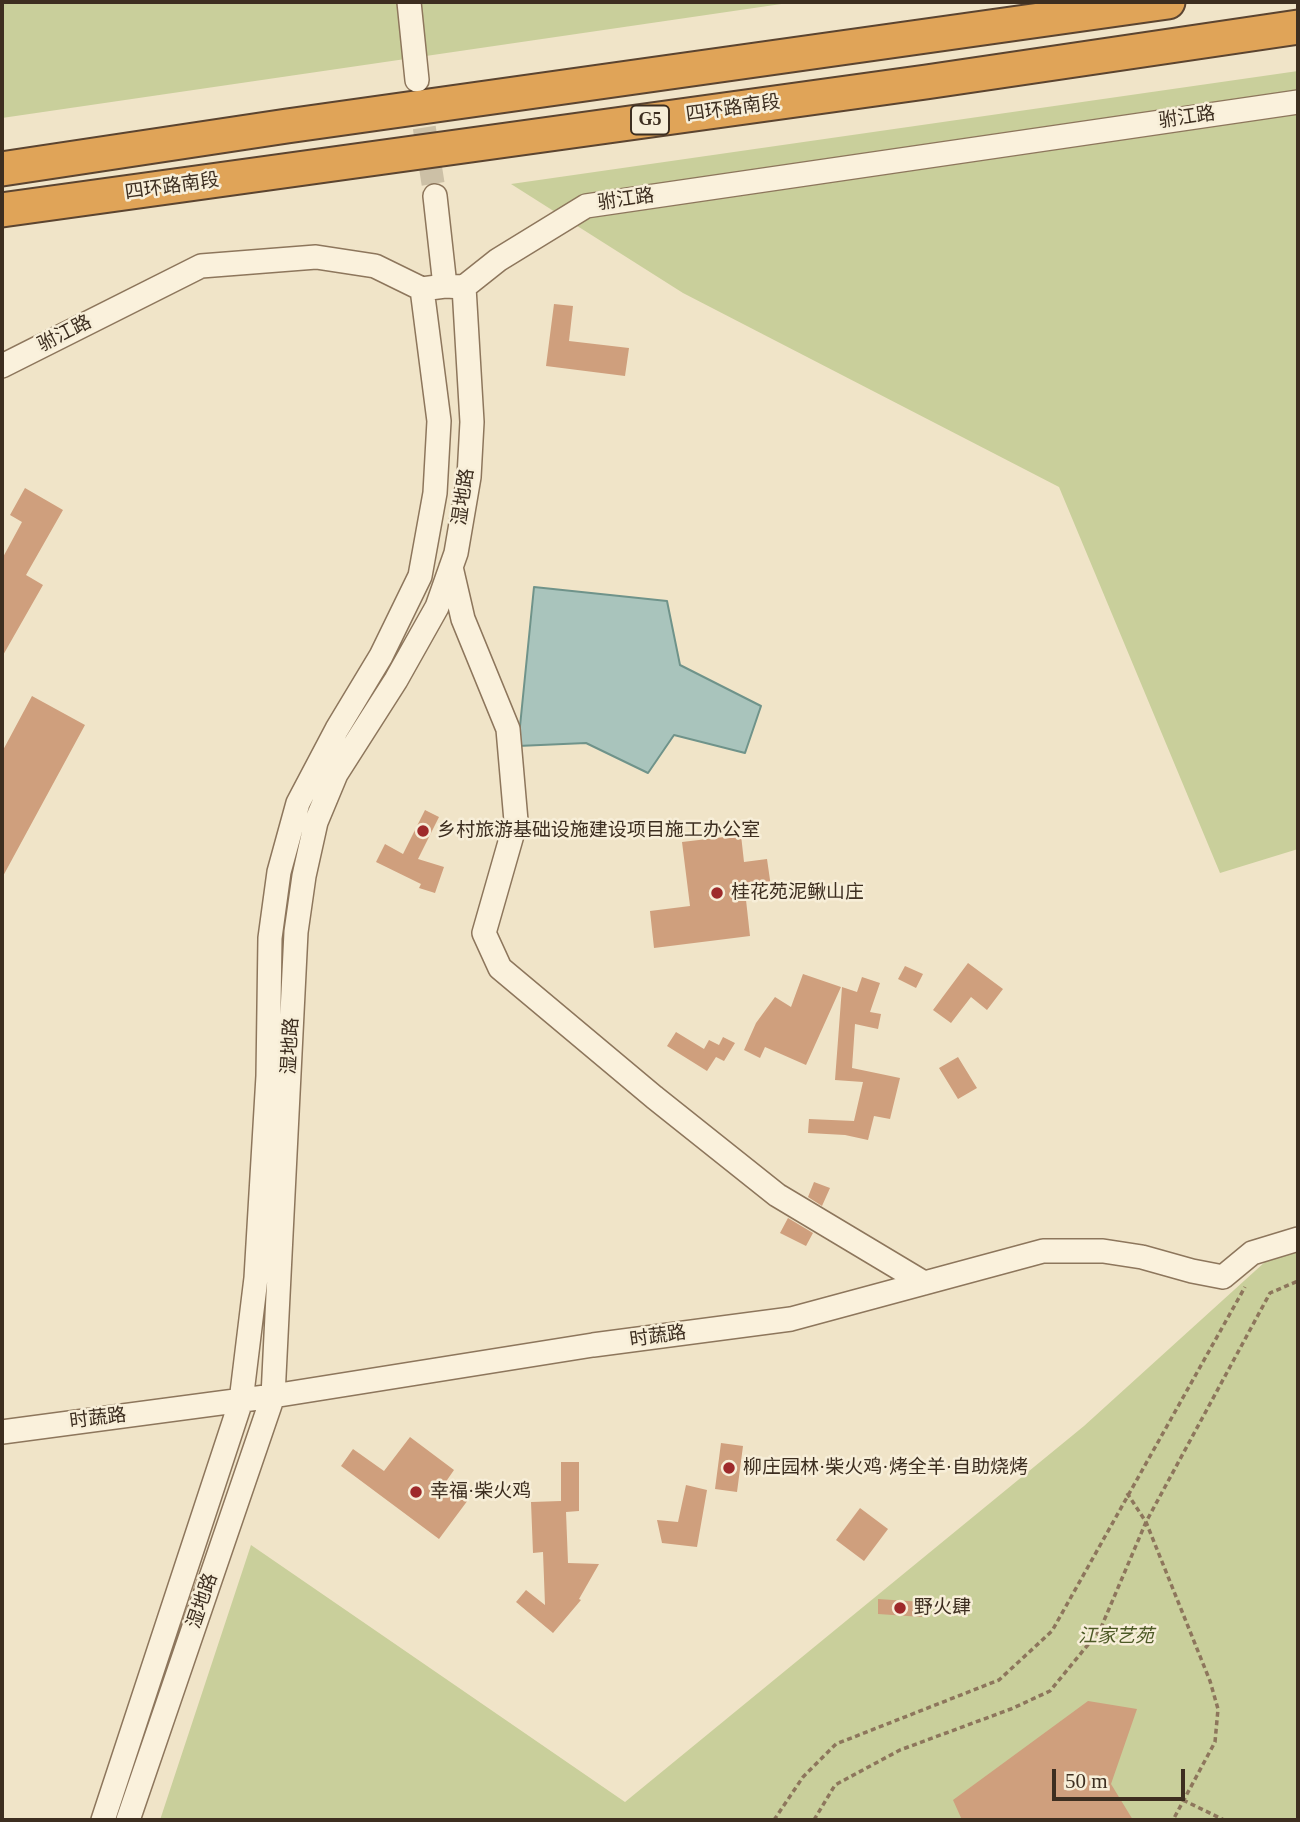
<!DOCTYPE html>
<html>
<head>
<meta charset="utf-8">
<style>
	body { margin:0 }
	#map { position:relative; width:1300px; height:1822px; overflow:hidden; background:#f0e4c8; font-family:"Times New Roman",serif }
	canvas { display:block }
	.frame { position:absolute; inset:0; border:4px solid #3d2e20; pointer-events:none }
	.scale { position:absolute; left:1052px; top:1769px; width:133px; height:32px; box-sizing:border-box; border:4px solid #3d2e20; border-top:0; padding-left:9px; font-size:21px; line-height:24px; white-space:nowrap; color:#3d2e20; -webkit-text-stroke:5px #f7eed8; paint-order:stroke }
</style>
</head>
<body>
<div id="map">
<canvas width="1300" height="1822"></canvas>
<div class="frame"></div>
<div class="scale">50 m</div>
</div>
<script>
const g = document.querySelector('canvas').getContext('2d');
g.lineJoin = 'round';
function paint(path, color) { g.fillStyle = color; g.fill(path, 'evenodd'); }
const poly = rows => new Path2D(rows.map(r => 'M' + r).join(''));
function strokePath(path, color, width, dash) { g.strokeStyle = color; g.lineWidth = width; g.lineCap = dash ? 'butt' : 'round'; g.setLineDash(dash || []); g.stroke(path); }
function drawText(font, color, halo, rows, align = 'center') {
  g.font = font + ' "Times New Roman","Noto Sans SC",serif'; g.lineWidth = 5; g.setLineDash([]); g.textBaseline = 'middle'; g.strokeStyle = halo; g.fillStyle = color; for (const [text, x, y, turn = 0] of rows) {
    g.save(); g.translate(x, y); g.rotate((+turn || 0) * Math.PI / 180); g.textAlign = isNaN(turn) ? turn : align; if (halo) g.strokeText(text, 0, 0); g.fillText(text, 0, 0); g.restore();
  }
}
const green = poly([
	[2,2,795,2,2,118],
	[1298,71,1298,849,1220,873,1059,487,683,293,511,184],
	[1298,1232,1298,1820,160,1820,251,1545,625,1802,1084,1426]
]);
const water = poly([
	[534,587,667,601,680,665,761,706,745,753,674,735,648,773,586,743,518,746,534,587]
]);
const building = poly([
	[554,304,573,306,569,341,629,348,625,376,546,366],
	[25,488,63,510,26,575,43,585,2,657,2,559,22,522,10,515],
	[32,696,85,725,2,878,2,752],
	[425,810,439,817,418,859,444,867,435,893,419,888,421,884,376,862,385,844,403,854],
	[741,835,744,862,767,859,771,887,745,891,750,936,654,948,650,911,690,906,682,842],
	[968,963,1003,989,987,1010,971,997,951,1023,933,1010],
	[905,966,923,974,916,988,898,979],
	[803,974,841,987,806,1065,765,1047,760,1058,744,1050,756,1023,775,997,791,1007],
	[862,977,880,983,870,1012,881,1014,878,1029,855,1024,852,1068,900,1078,890,1119,874,1116,868,1140,845,1135,808,1133,809,1119,854,1121,863,1082,835,1080,842,987,857,992],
	[676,1032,704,1049,709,1040,719,1045,723,1037,735,1043,724,1061,716,1057,707,1071,667,1046],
	[958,1057,977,1088,958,1099,939,1068],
	[814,1182,830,1188,822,1206,808,1197],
	[788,1218,813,1233,806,1246,780,1233],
	[410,1437,454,1470,445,1483,468,1500,439,1539,341,1466,353,1449,384,1471],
	[721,1443,743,1446,737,1492,715,1489],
	[561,1462,579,1462,579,1511,566,1512,568,1563,599,1564,579,1599,581,1600,553,1633,516,1602,526,1590,545,1605,543,1552,533,1553,531,1502,561,1501],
	[686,1485,707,1490,697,1547,662,1543,657,1520,678,1522],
	[860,1508,888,1529,864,1561,836,1540],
	[878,1599,923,1602,922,1617,878,1614],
	[1088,1701,1137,1709,1111,1784,1133,1820,962,1820,953,1800]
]);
const minorTunnel = poly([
	[419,94,435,196]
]);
const path = poly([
	[1127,1493,1146,1522,1210,1681,1218,1709,1215,1742,1173,1820],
	[1183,1800,1224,1820],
	[774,1820,803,1777,836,1744,999,1680,1052,1631,1245,1287],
	[814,1820,835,1785,900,1750,1011,1709,1050,1691,1100,1630,1146,1522,1270,1293,1298,1281]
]);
const minor = poly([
	[409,2,417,80],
	[435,196,445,286],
	[2,366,201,266,316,257,375,266,422,289,445,286,464,287,498,260,586,206,1298,102],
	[451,567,463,619,508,729,516,821,484,933,500,968,654,1097,777,1195,924,1283],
	[2,1432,273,1396,593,1345,791,1319,1043,1251,1103,1251,1142,1257,1192,1271,1223,1277,1252,1253,1298,1239],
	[103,1820,241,1401,256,1278,268,1076,270,938,279,872,298,803,337,729,381,656,420,576,435,493,439,421,422,289],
	[128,1820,273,1396,296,932,304,876,316,822,336,774,396,680,437,607,456,553,469,477,472,422,464,287]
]);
const highway = poly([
	[2,169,287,126,1168,2],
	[2,210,926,82,1298,27]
]);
const markers = [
	[423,831,7,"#9e2a2b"],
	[717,893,7,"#9e2a2b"],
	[729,1468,7,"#9e2a2b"],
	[416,1492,7,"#9e2a2b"],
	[900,1608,7,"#9e2a2b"]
];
const shields = [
	[650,120,38]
];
const shieldNames = [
	["G5",650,120]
];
const streetNames = [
	["四环路南段",733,109,-8],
	["驸江路",1187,118,-8],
	["四环路南段",172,187,-8],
	["驸江路",626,200,-8],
	["驸江路",65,334,-27],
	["湿地路",464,497,-82],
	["湿地路",291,1046,-87],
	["时蔬路",658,1337,-8],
	["时蔬路",98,1419,-7],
	["湿地路",203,1601,-71]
];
const poiNames = [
	["乡村旅游基础设施建设项目施工办公室",437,831],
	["桂花苑泥鳅山庄",731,893],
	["柳庄园林·柴火鸡·烤全羊·自助烧烤",743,1468],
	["幸福·柴火鸡",430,1492],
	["野火肆",914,1608]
];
const parkNames = [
	["江家艺苑",1116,1637]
];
paint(green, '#c9cf9b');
paint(water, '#a9c4bc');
strokePath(water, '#6f938a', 2);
paint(building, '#cf9f7d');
strokePath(minorTunnel, '#ccc0a6', 23, [23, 11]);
strokePath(minor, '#8d765c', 26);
strokePath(highway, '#5b4430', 37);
strokePath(path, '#8d765c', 3.5, [5, 3.5]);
strokePath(minor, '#faf1dc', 23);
strokePath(highway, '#e0a458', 33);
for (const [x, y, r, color] of markers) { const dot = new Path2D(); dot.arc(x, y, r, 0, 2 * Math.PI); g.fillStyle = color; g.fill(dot); strokePath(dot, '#f7eed8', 2.5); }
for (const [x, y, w] of shields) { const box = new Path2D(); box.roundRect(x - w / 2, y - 14.5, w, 29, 5); g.fillStyle = '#f7eed8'; g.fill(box); strokePath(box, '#3d2e20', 2); }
drawText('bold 18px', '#3d2e20', null, shieldNames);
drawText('19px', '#3d2e20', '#f7eed8', streetNames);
drawText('19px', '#3d2e20', '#f7eed8', poiNames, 'left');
drawText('italic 19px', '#4d5a26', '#f7eed8', parkNames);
</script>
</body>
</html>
